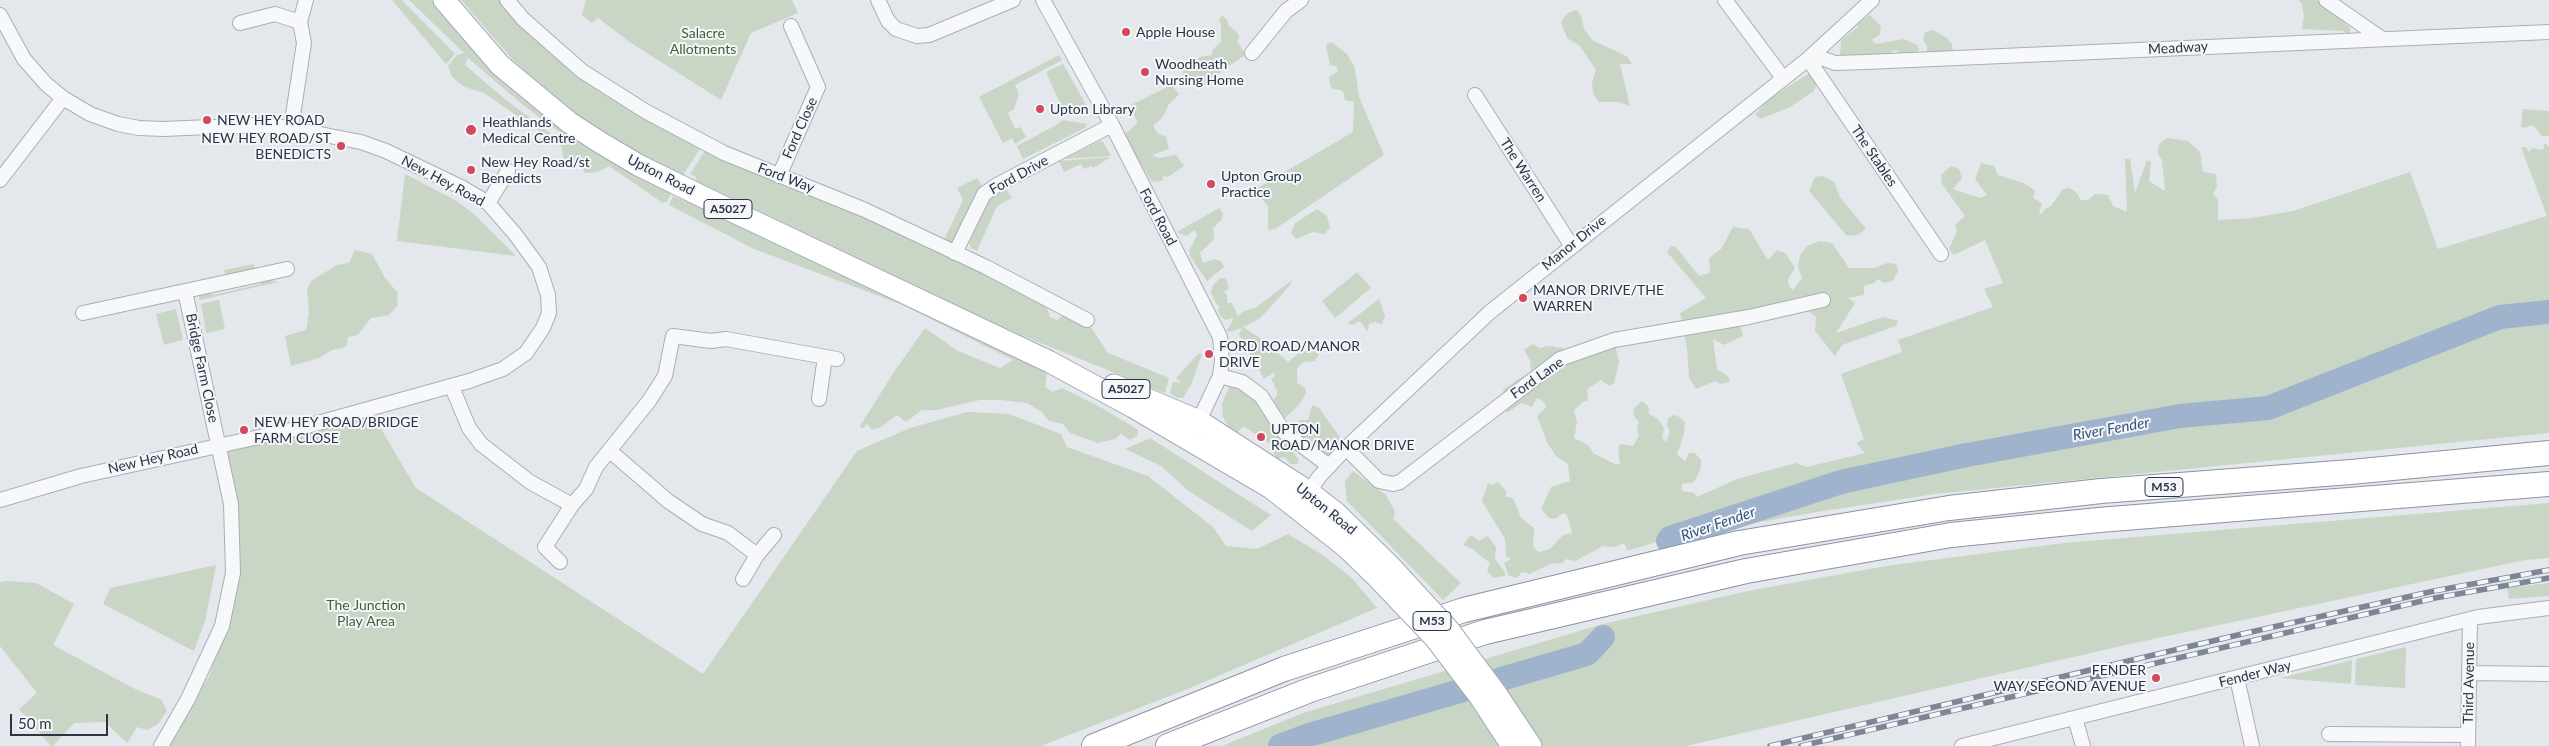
<!DOCTYPE html>
<html>
<head>
<meta charset="utf-8">
<style>
	body { margin:0 }
	#map { position:relative; width:2549px; height:746px; overflow:hidden; background:#e4e7ec; font-family:Lato,sans-serif }
	canvas { display:block }
	.scale { position:absolute; left:10px; top:714px; width:98px; height:22px; box-sizing:border-box; border:2px solid #2b3445; border-top:0; padding-left:6px; font-size:15px; line-height:18px; white-space:nowrap; color:#2b3445; -webkit-text-stroke:4px #f4f6f9; paint-order:stroke }
</style>
</head>
<body>
<div id="map">
<canvas width="2549" height="746"></canvas>
<div class="scale">50 m</div>
</div>
<script>
const g = document.querySelector('canvas').getContext('2d');
g.lineJoin = 'round';
function paint(path, color) { g.fillStyle = color; g.fill(path, 'evenodd'); }
const poly = rows => new Path2D(rows.map(r => 'M' + r).join(''));
function strokePath(path, color, width, dash) { g.strokeStyle = color; g.lineWidth = width; g.lineCap = dash ? 'butt' : 'round'; g.setLineDash(dash || []); g.stroke(path); }
function drawText(font, color, halo, rows, align = 'center') {
  g.font = font + ' Lato,sans-serif'; g.lineWidth = 4; g.setLineDash([]); g.textBaseline = 'middle'; g.strokeStyle = halo; g.fillStyle = color; for (const [text, x, y, turn = 0] of rows) {
    g.save(); g.translate(x, y); g.rotate((+turn || 0) * Math.PI / 180); g.textAlign = isNaN(turn) ? turn : align; if (halo) g.strokeText(text, 0, 0); g.fillText(text, 0, 0); g.restore();
  }
}
const green = poly([
	[392,0,402,0,455,54,446,64],
	[409,0,432,0,451,26,475,51,673,189,667,202,663,203,609,166,598,172,585,173,579,162,564,160,561,146,484,93,465,87,458,82,452,77,448,66,457,55,464,53],
	[468,58,523,105,569,139,563,143,505,99,465,65],
	[461,0,501,0,526,26,702,146,683,175,638,153,568,110,513,60],
	[586,0,792,0,798,13,751,33,721,100,628,41,598,18,592,23,582,15],
	[2298,0,2316,0,2335,13,2350,28,2349,34,2343,31,2302,29,2304,16,2302,4],
	[1576,10,1581,15,1584,29,1592,40,1628,57,1632,64,1620,64,1630,106,1619,102,1598,102,1593,92,1592,82,1596,70,1580,46,1567,38,1561,22,1568,13],
	[1222,15,1228,21,1228,25,1237,32,1239,37,1237,42,1246,54,1218,74,1212,80,1211,85,1202,85,1197,80,1188,84,1183,82,1183,66,1192,64,1200,57,1212,55,1213,49,1221,42,1221,25,1219,20],
	[1870,15,1881,26,1880,34,1872,40,1875,44,1904,39,1917,45,1919,49,1917,52,1904,55,1896,50,1883,56,1845,57,1840,55,1841,40,1858,27,1858,23],
	[1933,30,1947,38,1952,44,1953,51,1927,54,1927,46,1923,40,1925,32],
	[1331,42,1347,54,1355,68,1359,97,1384,155,1275,229,1268,230,1268,206,1254,190,1353,132,1354,102,1345,100,1343,91,1331,88,1329,77,1338,71,1336,66,1330,65,1326,45],
	[1059,55,1062,60,1015,85,1019,94,1014,109,1008,113,1015,129,1021,127,1026,137,1015,144,1012,138,1003,143,979,97],
	[1063,64,1089,110,1088,114,1063,110,1046,72],
	[1813,71,1818,80,1814,91,1790,107,1760,119,1755,114,1770,98],
	[1167,87,1173,87,1179,94,1169,104,1163,117,1153,126,1157,133,1166,137,1169,149,1152,155,1159,158,1176,155,1184,166,1168,177,1164,176,1162,181,1152,182,1127,142,1126,133,1138,122,1130,109,1131,105],
	[2523,109,2549,111,2549,136,2542,136,2533,125,2524,128,2521,126],
	[1062,120,1087,124,1085,128,1023,159,1017,146,1058,124],
	[2168,138,2188,141,2200,152,2203,172,2216,174,2217,186,2213,194,2218,200,2218,220,2252,218,2293,211,2410,172,2438,249,2547,216,2521,147,2526,147,2529,152,2532,148,2543,150,2545,143,2549,147,2549,433,1935,494,1817,512,1670,538,1630,550,1627,550,1624,543,1615,547,1603,546,1575,561,1566,559,1563,563,1550,564,1530,574,1522,572,1517,578,1509,576,1504,563,1511,559,1506,556,1505,539,1482,501,1488,483,1492,485,1498,482,1506,491,1506,497,1513,498,1521,518,1534,528,1533,547,1539,552,1550,549,1563,535,1572,533,1567,515,1563,513,1555,519,1549,518,1541,509,1551,487,1570,481,1568,464,1556,456,1548,444,1537,416,1546,407,1543,401,1537,398,1532,407,1521,403,1509,412,1501,411,1498,405,1504,389,1531,371,1530,360,1524,350,1528,347,1533,344,1540,348,1548,346,1564,348,1561,352,1614,340,1619,362,1614,383,1609,386,1601,380,1587,389,1588,400,1583,402,1574,410,1577,422,1574,438,1588,445,1593,453,1615,464,1620,464,1618,449,1620,444,1633,446,1639,436,1637,429,1639,422,1634,416,1633,409,1642,401,1648,406,1649,414,1658,419,1664,428,1662,438,1666,442,1670,432,1667,425,1668,418,1674,415,1678,416,1685,422,1684,434,1677,454,1685,461,1689,453,1695,453,1701,460,1701,468,1694,482,1682,484,1682,491,1694,493,1697,497,1737,479,1796,463,1807,467,1865,453,1856,443,1864,439,1841,374,1902,352,1898,340,1993,307,1984,289,2003,283,1985,240,1954,255,1949,249,1957,231,1955,225,1965,216,1942,184,1941,175,1951,166,1959,169,1962,178,1953,189,1980,198,1987,195,1975,179,1981,163,1994,166,1998,175,2023,183,2035,190,2033,198,2042,203,2039,214,2042,214,2045,209,2051,206,2063,189,2069,188,2076,192,2081,200,2088,200,2095,194,2108,195,2113,206,2127,212,2125,159,2130,159,2135,193,2147,160,2151,162,2149,181,2165,191,2162,161,2157,152,2160,143],
	[1100,141,1103,142,1111,156,1064,159],
	[706,149,1000,276,1046,303,1050,317,1057,320,1062,316,1082,314,1108,353,1169,378,1165,393,1013,332,696,181,696,177,690,174],
	[1111,157,1093,168,1092,166,1084,169,1081,164,1064,172,1059,161],
	[405,174,455,200,474,214,516,256,397,241],
	[1823,176,1834,182,1840,197,1866,229,1858,235,1847,236,1809,191,1815,177],
	[977,178,983,188,953,243,944,240,963,200,957,188],
	[1006,189,1012,198,997,206,977,251,971,248,969,243,989,201,994,194],
	[673,196,685,201,689,196,1047,371,1045,387,1052,392,1062,388,1100,407,1137,429,1138,435,1130,440,1121,434,1115,439,1098,443,1070,433,1063,424,1049,421,1042,412,1027,403,1001,400,980,400,936,410,922,410,906,422,897,415,881,427,872,430,867,424,862,429,860,426,894,372,925,328,958,351,1000,368,1013,360,903,305,754,249,669,205],
	[1219,208,1223,214,1222,219,1213,228,1214,239,1200,253,1203,263,1214,259,1221,261,1224,267,1207,281,1190,256,1189,251,1197,235,1195,230,1186,236,1177,232],
	[1317,209,1327,216,1330,228,1324,234,1313,232,1296,239,1291,233,1295,223],
	[1733,227,1749,229,1768,260,1777,250,1785,253,1795,268,1788,279,1789,286,1793,290,1802,278,1798,267,1800,255,1807,246,1820,241,1832,243,1849,268,1874,268,1887,263,1896,264,1898,271,1893,281,1884,283,1878,279,1874,283,1864,286,1864,295,1848,298,1855,303,1836,333,1883,317,1898,321,1896,326,1842,345,1835,356,1815,331,1816,317,1807,310,1744,310,1739,322,1743,336,1724,345,1713,339,1717,369,1728,376,1730,382,1721,384,1715,381,1696,389,1689,378,1687,348,1680,313,1706,298,1667,252,1671,246,1676,247,1699,276,1710,273,1709,258,1721,249],
	[355,250,372,254,385,278,397,292,398,305,389,315,371,318,358,335,348,337,346,347,332,350,319,358,291,366,285,336,306,330,309,313,307,290,311,281,337,265,349,263],
	[254,264,255,270,226,277,224,270],
	[1357,272,1371,288,1335,318,1322,301],
	[266,278,278,282,200,300,198,293,208,291,213,295,261,284],
	[1220,278,1226,279,1229,288,1224,292,1227,295,1227,303,1232,303,1238,316,1244,311,1255,308,1291,281,1291,284,1268,310,1259,319,1243,327,1263,340,1288,362,1298,354,1314,348,1318,350,1318,357,1314,361,1304,362,1297,368,1297,383,1305,388,1306,393,1299,405,1285,418,1273,401,1278,393,1271,378,1275,377,1275,372,1281,368,1264,379,1239,334,1242,328,1228,332,1227,330,1234,318,1226,320,1221,317,1218,310,1220,306,1217,305,1211,293,1213,285],
	[1379,299,1385,316,1382,324,1375,322,1369,324,1368,332,1360,321,1353,325,1348,323],
	[219,300,225,329,206,333,201,304],
	[176,309,183,340,164,345,156,314],
	[1199,353,1202,354,1190,388,1189,387,1183,398,1177,398,1170,393,1173,382,1182,383,1176,378],
	[1230,385,1238,386,1258,402,1299,460,1297,464,1290,464,1285,457,1277,459,1273,452,1275,447,1243,426,1237,433,1231,431,1223,417,1222,404],
	[1312,405,1319,408,1343,442,1329,457,1322,458,1317,454,1316,446,1307,443,1294,431,1293,424,1301,420,1308,420],
	[371,412,416,488,703,674,857,451,910,428,967,412,1009,414,1061,434,1067,447,1148,476,1213,527,1226,546,1257,549,1288,534,1321,554,1352,578,1377,608,1190,688,1041,746,169,746,210,674,236,592,237,504,222,446],
	[1150,438,1271,515,1252,531,1190,492,1161,466,1125,449],
	[1353,471,1386,495,1395,512,1393,519,1461,583,1443,600,1347,501,1345,481],
	[2549,503,2549,558,2525,560,2130,644,1686,746,1222,746,1303,713,1603,624,1748,591,1819,578,1893,565,2064,543],
	[1471,535,1479,541,1488,536,1496,547,1495,559,1505,572,1505,576,1493,578,1487,571,1490,563,1472,549,1463,545],
	[216,565,205,621,194,651,103,604,110,588],
	[7,581,36,583,74,604,53,645,135,689,162,700,167,711,158,724,147,730,137,727,127,743,105,722,74,723,53,746,51,746,19,709,37,693,0,646,0,582],
	[2549,583,2549,596,2509,599,2507,588],
	[2406,647,2405,688,2355,685,2356,659],
	[2352,660,2351,684,2280,678]
]);
const river = poly([
	[1668,541,1670,538,1841,482,1967,455,2180,416,2268,408,2500,317,2549,312],
	[1280,746,1309,735,1587,654,1603,637]
]);
const minor = poly([
	[507,0,523,19,582,71,645,111,724,153,865,210,986,267,1087,320],
	[878,0,888,21,896,29,917,36,929,35,1013,0],
	[1043,0,1112,125,1220,337,1222,361,1220,376,1196,427],
	[1725,0,1783,78],
	[2326,0,2381,38],
	[0,15,24,59,46,84,63,98,90,114,118,124,139,128,163,129,258,125,291,128,335,137,361,142,386,151,461,187,488,203,515,234,539,267,548,295,549,313,543,328,526,353,503,369,469,381,300,428,81,476,0,500],
	[240,23,275,14,300,22],
	[1252,53,1286,11,1301,0],
	[1475,95,1571,245],
	[291,128,304,43,300,22,306,0],
	[779,176,818,87,791,26],
	[0,180,63,98],
	[488,203,508,171],
	[955,253,984,194,997,185,1112,125],
	[1941,254,1808,59,1821,58,1835,63,1866,62,2549,32],
	[83,313,287,269],
	[1220,376,1242,382,1261,396,1284,432,1329,466],
	[452,387,469,428,481,444,530,482,572,505,586,489,596,467,649,401,665,376,673,336,711,341,726,339,837,359],
	[819,399,825,357],
	[1346,448,1379,481,1393,484,1400,482,1560,359,1614,340,1749,317,1823,300],
	[610,451,668,501,702,524,728,533,757,555],
	[1305,498,1319,477,1346,448,1490,312,1808,59,1872,0],
	[560,562,545,547,572,505],
	[743,579,757,555,774,535],
	[2471,673,2549,674],
	[2237,678,2252,746],
	[2075,718,2083,746],
	[2329,734,2468,735],
	[161,746,188,699,222,626,233,573,231,504,185,291],
	[1962,746,2478,617,2549,608],
	[2468,746,2470,619]
]);
const primary = poly([
	[444,0,500,65,570,123,601,143,640,166,730,210,1050,362,1133,407,1271,488,1346,547,1378,578],
	[1114,385,1199,421,1309,492,1336,513,1391,567],
	[1495,692,1531,746],
	[1480,697,1512,746]
]);
const motorway = poly([
	[1094,746,1284,669,1464,610,1739,543,1949,508,2101,491,2351,472,2549,453],
	[1168,746,1310,690,1485,632,1746,571,1951,535,2099,520,2549,484]
]);
const rail = poly([
	[1770,746,2242,634,2434,591,2549,570],
	[1801,746,2435,598,2549,578]
]);
const primaryBridge = poly([
	[1391,567,1448,629,1495,692],
	[1378,578,1435,638,1480,697]
]);
const markers = [
	[1126,32,5,"#d1495b"],
	[1145,72,5,"#d1495b"],
	[1040,109,5,"#d1495b"],
	[207,120,5,"#d1495b"],
	[471,130,6,"#d1495b"],
	[341,146,5,"#d1495b"],
	[471,170,5,"#d1495b"],
	[1211,184,5,"#d1495b"],
	[1523,298,5,"#d1495b"],
	[1209,354,5,"#d1495b"],
	[244,430,5,"#d1495b"],
	[1261,437,5,"#d1495b"],
	[2156,678,5,"#d1495b"]
];
const shields = [
	[728,209,48],
	[1126,389,48],
	[2164,487,38],
	[1432,621,38]
];
const shieldNames = [
	["A5027",728,209],
	["A5027",1126,389],
	["M53",2164,487],
	["M53",1432,621]
];
const poiNames = [
	["Apple House",1136,32],
	["Woodheath",1155,64],
	["Nursing Home",1155,80],
	["Upton Library",1050,109],
	["NEW HEY ROAD",217,120],
	["Heathlands",482,122],
	["Medical Centre",482,138],
	["NEW HEY ROAD/ST",331,138,"right"],
	["BENEDICTS",331,154,"right"],
	["New Hey Road/st",481,162],
	["Benedicts",481,178],
	["Upton Group",1221,176],
	["Practice",1221,192],
	["MANOR DRIVE/THE",1533,290],
	["WARREN",1533,306],
	["FORD ROAD/MANOR",1219,346],
	["DRIVE",1219,362],
	["NEW HEY ROAD/BRIDGE",254,422],
	["FARM CLOSE",254,438],
	["UPTON",1271,429],
	["ROAD/MANOR DRIVE",1271,445],
	["FENDER",2146,670,"right"],
	["WAY/SECOND AVENUE",2146,686,"right"]
];
const parkNames = [
	["Salacre",703,33],
	["Allotments",703,49],
	["The Junction",366,605],
	["Play Area",366,621]
];
const streetNames = [
	["Meadway",2178,48,-3],
	["Ford Close",800,128,-66],
	["The Stables",1874,156,56],
	["The Warren",1523,170,57],
	["Upton Road",661,175,27],
	["Ford Drive",1019,175,-29],
	["Ford Way",786,178,21],
	["New Hey Road",443,181,28],
	["Ford Road",1158,217,62],
	["Manor Drive",1574,243,-39],
	["Bridge Farm Close",202,368,78],
	["Ford Lane",1537,378,-35],
	["New Hey Road",153,459,-13],
	["Upton Road",1326,509,39],
	["Fender Way",2255,674,-14],
	["Third Avenue",2469,683,-89]
];
const waterNames = [
	["River Fender",2111,429,-10],
	["River Fender",1718,524,-19]
];
paint(green, '#c9d6c5');
strokePath(river, '#9fb4cc', 24);
strokePath(minor, '#a9aeb7', 16);
strokePath(primary, '#a3abb8', 23);
strokePath(motorway, '#8b94a3', 26);
strokePath(minor, '#f7f8fa', 14);
strokePath(primary, '#fff', 21);
strokePath(motorway, '#fff', 24);
strokePath(rail, '#7d8696', 5.5);
strokePath(rail, '#f4f6f9', 4, [11]);
strokePath(primaryBridge, '#a3abb8', 23, []);
strokePath(primaryBridge, '#fff', 21);
for (const [x, y, r, color] of markers) { const dot = new Path2D(); dot.arc(x, y, r, 0, 2 * Math.PI); g.fillStyle = color; g.fill(dot); strokePath(dot, '#f4f6f9', 2); }
for (const [x, y, w] of shields) { const box = new Path2D(); box.roundRect(x - w / 2, y - 9.5, w, 19, 4); g.fillStyle = '#f4f6f9'; g.fill(box); strokePath(box, '#2b3445', 1); }
drawText('bold 12px', '#2b3445', null, shieldNames);
drawText('14px', '#2b3445', '#f4f6f9', poiNames, 'left');
drawText('14px', '#3f6138', '#f4f6f9', parkNames);
drawText('14px', '#2b3445', '#f4f6f9', streetNames);
drawText('italic 15px', '#34527a', '#f4f6f9', waterNames);
</script>
</body>
</html>
